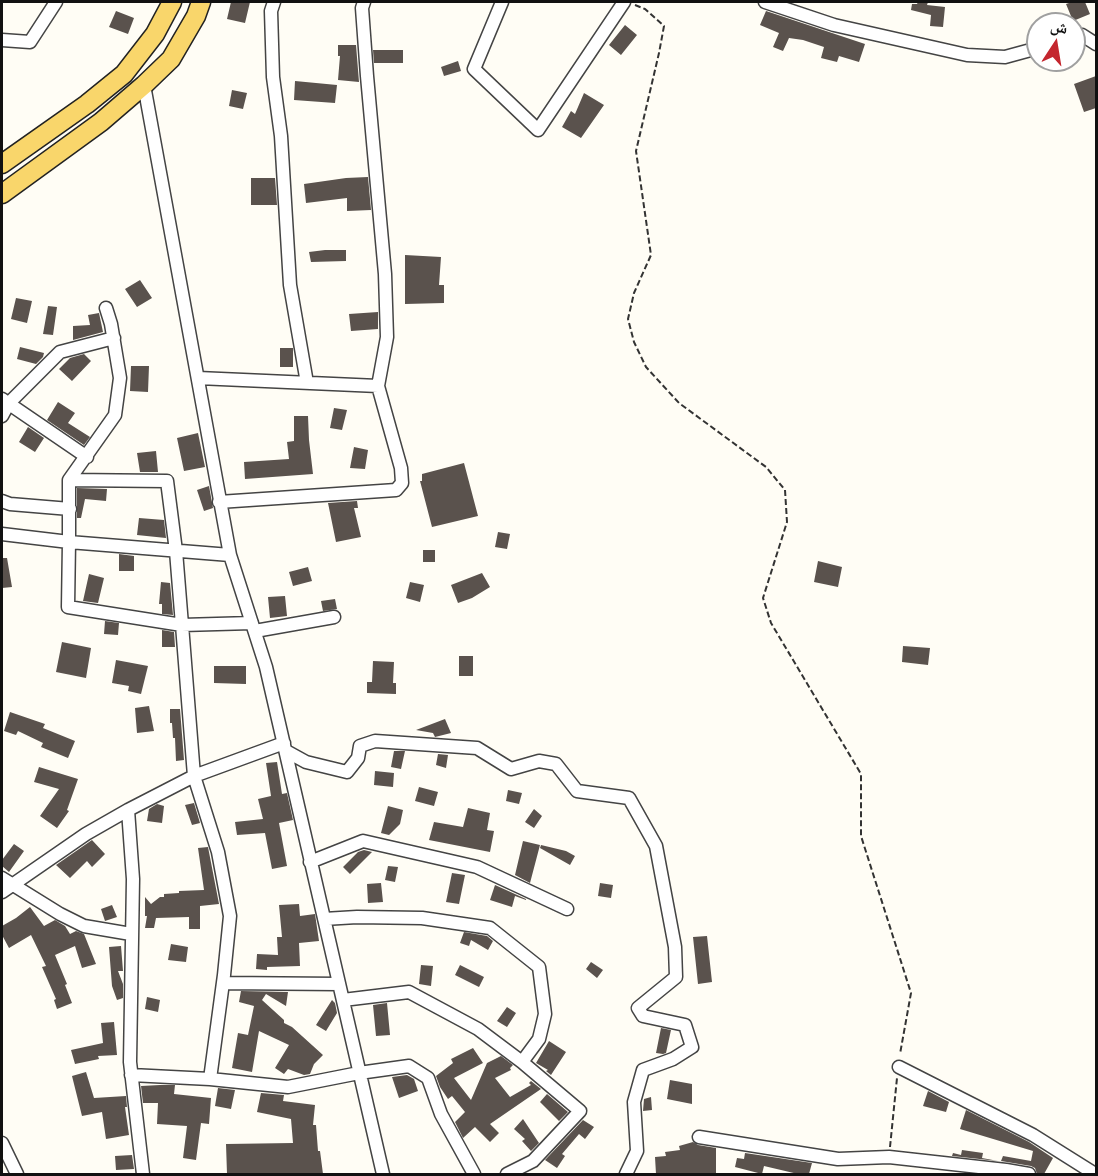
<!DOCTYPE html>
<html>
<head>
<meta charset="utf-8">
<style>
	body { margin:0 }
	#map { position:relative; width:1098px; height:1176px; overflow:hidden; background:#fffdf5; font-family:"Source Serif 4","Noto Naskh Arabic",serif }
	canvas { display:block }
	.frame { position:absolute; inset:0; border:3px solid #111; pointer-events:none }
	.north { position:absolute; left:1026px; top:12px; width:60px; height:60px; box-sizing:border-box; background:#fff; border:2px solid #a0a0a0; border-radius:50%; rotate:12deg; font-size:16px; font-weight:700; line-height:24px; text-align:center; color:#111 }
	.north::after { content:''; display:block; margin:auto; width:21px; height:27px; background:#c4262e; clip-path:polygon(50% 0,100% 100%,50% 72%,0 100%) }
</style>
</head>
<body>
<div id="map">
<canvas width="1098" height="1176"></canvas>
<div class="frame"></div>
<div class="north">ش</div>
</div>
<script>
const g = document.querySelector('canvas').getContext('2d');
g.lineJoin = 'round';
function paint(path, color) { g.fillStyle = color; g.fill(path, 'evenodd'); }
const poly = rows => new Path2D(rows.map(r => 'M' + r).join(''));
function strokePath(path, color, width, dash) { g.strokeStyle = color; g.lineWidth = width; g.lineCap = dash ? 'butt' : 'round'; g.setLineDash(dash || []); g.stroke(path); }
const building = poly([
	[231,2,250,2,245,23,227,19],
	[918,2,928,2,927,5,945,7,943,27,930,26,931,15,911,10,912,4,917,4],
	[1072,2,1085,2,1090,14,1073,21,1066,4],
	[116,11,134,18,128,34,109,27],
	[766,11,865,44,859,62,839,56,837,62,821,58,824,47,803,40,789,38,783,51,773,47,779,33,760,25],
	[625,25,637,35,621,55,609,45],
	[338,45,356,45,359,82,338,80,340,56,338,56],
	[373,50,403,50,403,63,374,63],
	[458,61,461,71,444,76,441,67],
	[1096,76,1096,108,1084,112,1074,84],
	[295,81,337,85,335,103,294,100],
	[232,90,247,93,243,109,229,106],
	[584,93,604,105,581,138,562,127,571,111,575,114],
	[368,177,371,210,347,211,347,198,306,203,304,184,346,178],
	[251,178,275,178,277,205,251,205],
	[325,250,346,250,346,261,311,262,309,252],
	[405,255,441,257,439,285,444,285,444,303,405,304],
	[140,280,152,298,137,307,125,289],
	[16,298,32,301,27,323,11,319],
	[48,306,57,307,53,335,43,334],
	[378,312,378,329,351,331,349,314],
	[99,313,103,332,73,340,73,326,90,325,88,315],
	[20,347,44,353,43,357,36,364,17,359],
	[280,348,293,348,293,367,280,367],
	[84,354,91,361,72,381,59,369,70,358],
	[131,366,149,366,148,392,130,391],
	[58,402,75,413,68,423,90,437,84,445,47,420],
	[334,408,347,410,342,430,330,428],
	[294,416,308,416,309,440,313,474,245,479,244,462,289,459,287,442,294,441],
	[28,427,44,438,35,452,19,442],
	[198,433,205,467,184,471,177,438],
	[354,447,368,450,365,469,350,468],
	[156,451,158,472,140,472,137,453],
	[464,463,478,516,432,527,420,481,422,481,422,474],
	[209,486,213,508,204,511,197,490],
	[77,488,107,489,106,501,85,499,81,518,77,518],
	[357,501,358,508,354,508,361,537,336,542,328,503],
	[139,518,164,520,166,538,137,535],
	[498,532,510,534,507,549,495,547],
	[423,550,435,550,435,562,423,562],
	[119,554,134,556,134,571,119,571],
	[2,558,7,558,12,587,2,588],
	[818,561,842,567,838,587,814,582],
	[308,567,312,581,293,586,289,572],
	[482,573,490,587,472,598,458,603,451,585],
	[89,574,104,578,98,603,83,601],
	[161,582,170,583,173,615,162,614,162,604,159,604],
	[410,582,424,585,420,602,406,598],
	[285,596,287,616,270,618,268,597],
	[335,599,337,609,323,611,321,601],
	[105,621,119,623,118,635,104,634],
	[162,630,174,632,175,647,162,647],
	[62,642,91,648,86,678,56,672],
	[903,646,930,648,928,665,902,662],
	[459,656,473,656,473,676,459,676],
	[116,660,148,666,141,694,128,691,129,686,112,683],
	[373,661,394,662,393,683,396,683,396,694,367,693,367,682,372,682],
	[214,666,246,666,246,684,214,683],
	[149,706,154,731,137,733,135,708],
	[170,709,180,709,184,760,176,761,175,738,173,738,172,723,170,723],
	[10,712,45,724,43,728,75,741,68,758,41,747,43,743,18,731,16,735,4,731],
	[445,719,451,733,435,737,433,733,416,730],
	[394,751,405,751,401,769,391,767],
	[438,754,448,755,446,768,436,765],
	[277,762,282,794,287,793,293,820,279,823,287,866,272,869,265,833,237,835,235,822,263,819,258,799,271,796,266,763],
	[39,767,78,779,67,810,69,811,57,828,40,816,59,789,34,782],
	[375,771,394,773,393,787,374,785],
	[419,787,438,792,434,806,415,801],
	[508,790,522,793,519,804,506,801],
	[194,803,200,823,192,825,185,805],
	[157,804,164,806,162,823,147,821,149,809],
	[388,806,403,810,400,824,389,835,381,833],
	[468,808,490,813,487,830,494,831,490,852,429,840,434,822,463,827],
	[534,809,542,816,534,828,525,822],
	[92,840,105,854,92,867,87,861,70,878,56,865],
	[523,841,540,845,530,883,515,875],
	[14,844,24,851,9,872,2,866,2,860],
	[541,845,566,851,575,856,570,865,540,848],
	[208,847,219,904,200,906,200,929,189,929,189,917,156,918,154,928,145,928,147,916,145,916,145,897,151,904,160,897,164,897,164,894,179,893,179,891,204,890,198,848],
	[364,850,372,852,350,874,343,867,358,852],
	[388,866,398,867,395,882,385,880],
	[452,873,465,875,459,904,446,902],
	[381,883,383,902,368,903,367,884],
	[600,883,613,885,611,898,598,896],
	[495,885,526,899,526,900,515,896,512,907,490,900],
	[299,904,300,916,315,914,319,941,299,943,300,966,267,967,267,970,256,969,257,954,278,955,277,937,282,937,279,905],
	[112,905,117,917,105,921,101,909],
	[30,907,44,926,55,920,65,926,70,934,76,931,84,934,96,964,82,968,75,946,55,955,67,984,65,985,72,1003,57,1009,54,1000,56,999,42,967,46,966,31,935,9,948,2,935,2,926,16,918],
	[464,932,487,936,493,941,488,950,471,940,469,946,460,943],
	[707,936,712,982,698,984,693,937],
	[171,944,188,947,186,962,168,960],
	[121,946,123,971,118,971,123,984,123,998,117,1000,112,986,109,947],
	[591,962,603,970,597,978,586,969],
	[421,965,433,966,431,986,419,984],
	[460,965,484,977,479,987,455,975],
	[241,991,288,992,286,1006,266,994,262,1000,284,1020,284,1023,292,1027,323,1055,314,1064,310,1074,304,1075,288,1069,284,1074,275,1068,289,1045,259,1031,252,1072,232,1068,238,1033,248,1035,254,1006,239,1002],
	[147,997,160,1000,158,1012,145,1009],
	[332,1000,335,1003,337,1013,326,1031,316,1025],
	[387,1003,390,1035,376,1036,373,1005],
	[507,1007,516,1013,507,1027,497,1021],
	[114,1022,117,1055,98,1056,99,1059,75,1064,71,1050,103,1043,101,1023],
	[661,1028,671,1030,666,1053,663,1054,656,1053],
	[549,1041,566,1052,551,1075,546,1071,548,1070,536,1063],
	[473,1048,483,1063,454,1078,471,1100,487,1063,501,1056,513,1065,510,1068,511,1070,495,1078,510,1097,531,1085,529,1083,531,1081,541,1089,490,1124,499,1133,490,1142,475,1127,463,1138,455,1122,465,1112,452,1096,448,1099,440,1087,436,1076,453,1063,451,1059],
	[86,1072,94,1098,126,1096,127,1107,125,1107,129,1135,106,1139,102,1112,82,1116,72,1076],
	[407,1075,414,1079,418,1091,399,1098,392,1077],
	[670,1080,692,1084,692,1104,667,1099],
	[160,1085,175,1085,174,1094,211,1098,209,1124,201,1123,196,1160,183,1158,187,1126,157,1124,158,1103,143,1103,141,1086],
	[218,1088,235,1090,231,1109,215,1106],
	[928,1091,949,1102,946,1112,923,1106],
	[261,1093,284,1095,283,1101,315,1105,313,1125,316,1125,318,1151,320,1151,323,1174,227,1174,226,1144,293,1143,291,1119,257,1112],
	[547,1094,568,1112,559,1121,540,1102],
	[651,1097,652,1110,643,1111,644,1099],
	[966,1110,1029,1142,1053,1158,1044,1174,1037,1174,1035,1168,1031,1166,1001,1161,1003,1156,1031,1161,1033,1151,960,1129],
	[523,1119,539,1143,531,1151,522,1141,525,1139,514,1129],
	[583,1120,594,1127,585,1139,579,1134,562,1154,565,1156,557,1168,545,1160],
	[693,1142,698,1145,716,1148,716,1174,656,1174,655,1157,666,1156,665,1152,680,1150,679,1146],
	[962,1150,983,1153,982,1158,998,1161,952,1156,953,1153,961,1155],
	[745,1153,812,1163,809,1174,798,1174,764,1166,762,1174,735,1167,737,1158,744,1159],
	[132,1155,134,1169,116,1170,115,1156]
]);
const path = poly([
	[635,5,645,9,664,26,659,53,636,151,651,255,634,293,628,319,634,342,646,367,679,403,766,467,785,490,787,522,763,598,771,623,861,774,861,836,911,993,900,1054],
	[890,1147,897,1078]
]);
const minor = poly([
	[274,2,271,11,273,77,281,136,290,285,307,383],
	[502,2,474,69,538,130,624,2],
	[765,2,834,25,967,55,1005,57,1038,48],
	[1074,36,1082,35,1096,44],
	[2,40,30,42,56,2],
	[144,85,230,555,266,667,383,1174],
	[106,308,111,324,120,378,115,415,69,480,69,542,230,555],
	[198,378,378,386,387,337,385,274,367,76,362,8,364,2],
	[2,399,87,457],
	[2,416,9,403,60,352,114,338],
	[2,501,10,504,70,509],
	[219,502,396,490,402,483,401,468,378,386],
	[2,534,69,542,68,607,182,625,176,551,167,481,69,480],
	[255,631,334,617],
	[286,751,306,762,347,772,358,758,360,746,375,741,477,748,511,769,539,761,556,764,577,791,629,798,656,846,675,947,676,977,638,1008,643,1016,685,1025,692,1047,673,1059,643,1070,634,1102,637,1151,626,1174],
	[128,810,133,879,130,1062,143,1174],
	[310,862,363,841,477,867,567,909],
	[2,878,60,914,84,926,131,934],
	[2,892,86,834,128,810,194,776,284,743],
	[324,919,357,917,422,918,490,928,539,967,545,1014,539,1039,522,1062],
	[223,983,339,984],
	[343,1000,409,992,478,1029,522,1062,580,1111,533,1161,507,1174],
	[899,1067,1033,1135,1095,1174],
	[131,1075,210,1079,288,1087,359,1073,409,1066,428,1078,441,1114,474,1174],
	[210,1079,224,975,230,916,218,852,194,776,182,625,252,623],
	[699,1137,838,1159,889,1157,1006,1170,1029,1174],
	[2,1143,17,1174]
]);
const primary = poly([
	[2,164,87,104,124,74,155,34,172,2],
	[2,194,101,122,144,85,171,59,196,16,201,2]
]);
paint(building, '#5a524d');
strokePath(minor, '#444', 15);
strokePath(primary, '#222', 21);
strokePath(path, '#333', 2, [6, 3]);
strokePath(minor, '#fff', 12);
strokePath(primary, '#f9d66b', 18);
</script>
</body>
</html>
